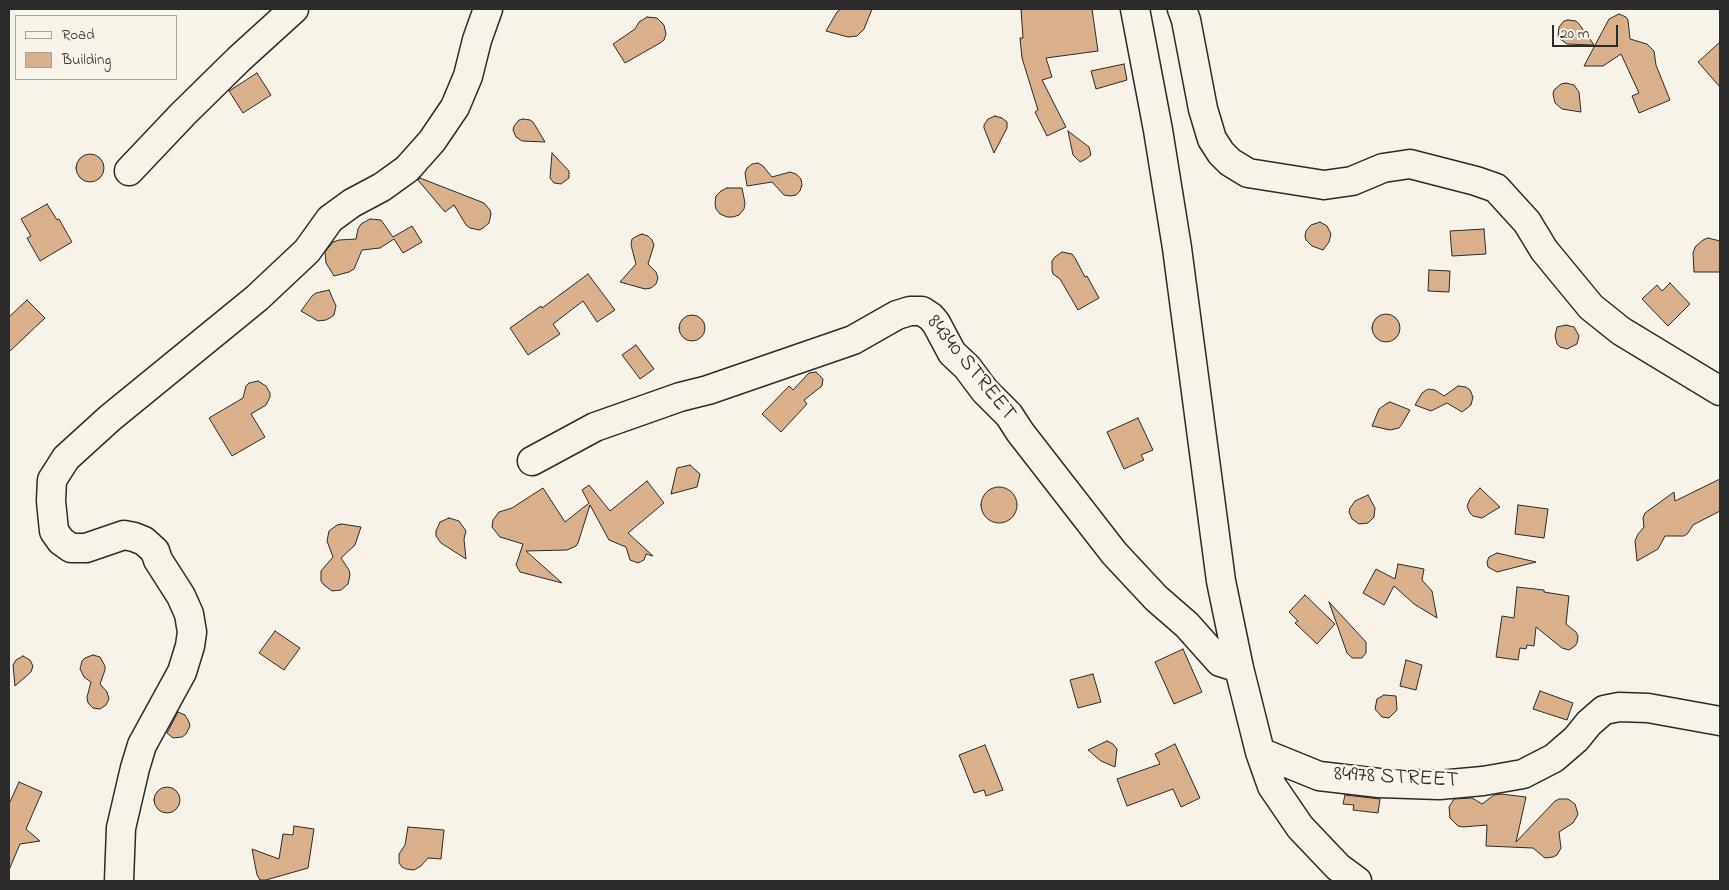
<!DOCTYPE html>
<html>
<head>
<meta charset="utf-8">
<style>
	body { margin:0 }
	#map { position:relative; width:1729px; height:890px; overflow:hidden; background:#f7f3e8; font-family:"Indie Flower",sans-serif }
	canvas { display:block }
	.frame { position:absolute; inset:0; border:10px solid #2b2b2b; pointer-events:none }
	.legend { position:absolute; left:15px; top:15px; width:162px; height:65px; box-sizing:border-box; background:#f7f3e8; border:1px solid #a5a39c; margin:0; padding:6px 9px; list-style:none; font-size:15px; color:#2b2b2b }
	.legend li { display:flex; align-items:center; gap:10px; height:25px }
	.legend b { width:25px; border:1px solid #a5a39c }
	.scale { position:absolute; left:1552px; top:25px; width:66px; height:22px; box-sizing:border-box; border:2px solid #2b2b2b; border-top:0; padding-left:6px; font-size:15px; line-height:18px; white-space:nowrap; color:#2b2b2b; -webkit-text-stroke:4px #f7f3e8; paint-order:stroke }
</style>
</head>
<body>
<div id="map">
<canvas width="1729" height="890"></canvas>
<div class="frame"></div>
<ul class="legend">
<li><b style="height:6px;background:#f7f3e8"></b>Road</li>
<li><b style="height:14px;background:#d9b08a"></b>Building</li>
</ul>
<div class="scale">20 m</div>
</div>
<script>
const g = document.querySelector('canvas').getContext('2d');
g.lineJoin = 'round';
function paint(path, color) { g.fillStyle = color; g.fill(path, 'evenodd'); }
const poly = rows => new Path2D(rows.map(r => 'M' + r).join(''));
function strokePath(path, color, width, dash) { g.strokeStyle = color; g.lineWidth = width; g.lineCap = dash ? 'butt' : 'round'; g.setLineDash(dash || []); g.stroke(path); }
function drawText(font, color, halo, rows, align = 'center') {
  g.font = font + ' "Indie Flower",sans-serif'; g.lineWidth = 5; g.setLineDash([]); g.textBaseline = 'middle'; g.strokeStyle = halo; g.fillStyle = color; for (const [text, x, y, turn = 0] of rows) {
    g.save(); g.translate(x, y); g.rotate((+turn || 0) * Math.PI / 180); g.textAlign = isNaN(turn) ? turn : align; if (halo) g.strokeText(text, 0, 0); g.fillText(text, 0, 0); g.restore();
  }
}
const building = poly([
	[841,9,872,9,864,29,857,36,848,37,826,31,837,12,841,9],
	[1021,9,1092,9,1098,51,1046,58,1052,77,1042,80,1066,127,1047,136,1035,112,1038,110,1022,58,1020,38,1023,38,1021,9],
	[1619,14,1626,17,1628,20,1630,39,1647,44,1654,51,1656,65,1670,100,1639,113,1632,96,1639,93,1621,54,1603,66,1584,66,1609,19,1619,14],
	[647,17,657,18,664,25,666,34,664,40,660,43,625,63,613,44,635,29,639,22,647,17],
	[1568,20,1576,21,1579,24,1594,45,1567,44,1560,39,1558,36,1559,27,1564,21,1568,20],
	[1720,42,1720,87,1698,62,1720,42],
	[1124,64,1127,80,1096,89,1091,71,1124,64],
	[257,73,271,95,243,113,229,91,257,73],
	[1566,83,1574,85,1579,92,1581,112,1562,109,1555,103,1553,94,1554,90,1561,84,1566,83],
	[995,116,1002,118,1007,122,1007,128,994,153,984,128,984,125,988,119,995,116],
	[523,119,530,120,533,122,545,142,522,141,516,137,513,130,514,126,519,120,523,119],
	[1068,131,1089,147,1091,155,1086,159,1080,162,1073,155,1068,131],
	[552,153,569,171,569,178,561,184,554,183,550,178,552,153],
	'76 168a14 14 0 1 1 28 0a14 14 0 1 1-28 0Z',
	[758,163,763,166,772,177,790,172,796,174,801,179,802,185,800,191,796,195,790,196,784,195,772,182,747,186,745,173,747,168,752,164,758,163],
	[420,178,484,203,490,210,491,214,489,223,483,228,479,230,470,228,466,225,454,205,445,212,418,180,420,178],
	[727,188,742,188,745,203,744,209,739,215,733,217,727,217,720,214,716,209,715,203,716,196,721,191,727,188],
	[47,204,57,220,59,219,72,242,40,261,27,238,31,236,21,219,47,204],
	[370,219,381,220,393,237,412,226,422,242,403,253,394,239,380,248,362,250,354,269,349,272,334,276,326,263,325,252,333,242,339,240,356,239,358,229,361,224,370,219],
	[1320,222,1327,226,1331,234,1329,242,1323,250,1312,246,1306,240,1305,236,1306,231,1311,225,1320,222],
	[1484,229,1486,254,1452,256,1450,231,1484,229],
	[642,234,648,236,652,240,654,245,648,264,656,272,658,278,656,284,651,288,645,289,620,282,636,264,631,245,632,239,637,236,642,234],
	[1708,238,1720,241,1720,272,1694,272,1693,253,1695,247,1703,240,1708,238],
	[1062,252,1072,254,1075,258,1085,277,1087,276,1099,298,1078,310,1060,279,1053,274,1052,270,1052,261,1055,257,1062,252],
	[1429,270,1450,271,1449,292,1428,291,1429,270],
	[588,274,615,310,597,322,583,301,553,324,560,334,528,355,510,328,541,306,542,308,588,274],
	[1670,283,1690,304,1668,326,1642,299,1657,285,1662,291,1670,283],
	[329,290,336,306,334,315,330,318,326,320,318,321,301,311,312,296,316,293,329,290],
	[27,300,45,318,9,352,9,317,27,300],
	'1372 328a14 14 0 1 1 28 0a14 14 0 1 1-28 0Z',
	'679 328a13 13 0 1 1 26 0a13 13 0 1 1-26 0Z',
	[1566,325,1574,327,1579,336,1577,344,1567,349,1560,347,1557,344,1555,336,1557,327,1566,325],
	[636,345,654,369,640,379,622,355,636,345],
	[816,372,823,379,822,386,804,400,807,404,781,432,762,414,789,386,793,390,807,375,809,373,816,372],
	[258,381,266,386,270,393,270,397,266,405,251,414,265,437,232,456,209,418,243,398,246,386,249,383,258,381],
	[1458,386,1466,387,1470,390,1473,397,1471,405,1462,412,1447,403,1431,411,1415,405,1422,393,1428,389,1435,390,1444,396,1458,386],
	[1390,402,1410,410,1402,424,1399,428,1390,430,1372,426,1379,409,1386,404,1390,402],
	[1138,418,1153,450,1141,455,1144,460,1124,469,1107,432,1138,418],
	[690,465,700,474,697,487,671,494,677,468,690,465],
	[1720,479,1720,511,1693,525,1688,533,1684,536,1665,536,1658,549,1637,561,1635,541,1638,534,1644,527,1643,518,1645,513,1674,492,1675,501,1720,479],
	[647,481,664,503,628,533,653,556,646,554,644,560,638,563,630,560,626,547,609,540,590,505,578,543,576,546,567,550,526,551,562,583,520,572,516,565,523,544,500,537,492,527,493,520,499,512,512,508,543,488,565,522,589,503,582,490,589,485,610,511,647,481],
	'981 505a18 18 0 1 1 36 0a18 18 0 1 1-36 0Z',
	[1480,488,1500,507,1482,518,1473,516,1470,513,1467,506,1470,499,1480,488],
	[1368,495,1375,508,1374,517,1368,523,1359,524,1352,519,1349,512,1350,508,1355,501,1368,495],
	[1518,505,1548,509,1544,538,1515,534,1518,505],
	[449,518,459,521,466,531,464,539,466,559,441,543,436,536,436,531,440,522,449,518],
	[342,524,361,527,355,545,341,558,349,570,350,575,348,584,341,590,332,591,324,585,321,581,321,571,333,557,327,541,329,531,337,525,342,524],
	[1497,553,1536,562,1497,572,1488,567,1487,562,1489,557,1497,553],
	[1398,564,1424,569,1422,580,1432,591,1437,618,1414,604,1394,586,1384,605,1363,593,1376,569,1395,579,1398,564],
	[1517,587,1544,590,1544,592,1569,596,1566,624,1576,632,1578,636,1577,643,1575,646,1569,650,1562,648,1536,627,1534,646,1527,645,1526,649,1520,648,1518,660,1496,657,1502,616,1514,618,1517,587],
	[1305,595,1335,624,1317,644,1295,623,1298,621,1289,612,1305,595],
	[1329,602,1366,642,1366,653,1362,658,1352,658,1347,653,1329,602],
	[275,631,300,648,284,670,259,653,275,631],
	[1183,649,1202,692,1174,704,1155,662,1183,649],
	[93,655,100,657,105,666,105,670,100,684,107,692,109,699,106,705,100,709,93,708,88,703,87,697,91,682,84,677,80,669,82,661,85,658,93,655],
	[23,656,30,660,33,666,31,672,15,686,13,665,16,660,23,656],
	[1406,660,1422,665,1416,690,1400,686,1406,660],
	[1093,674,1101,702,1078,708,1070,680,1093,674],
	[1540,691,1573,703,1567,720,1533,709,1540,691],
	[1384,695,1396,696,1397,710,1389,718,1382,717,1375,709,1377,699,1384,695],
	[178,712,185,715,189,722,190,726,186,734,182,737,173,738,167,733,178,712],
	[1107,741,1113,744,1117,749,1115,767,1101,761,1088,750,1107,741],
	[1175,744,1200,798,1181,807,1173,789,1127,806,1117,779,1160,764,1155,754,1175,744],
	[985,745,1003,790,986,796,984,790,974,793,959,755,985,745],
	[19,782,42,792,26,829,40,841,20,844,9,870,9,804,19,782],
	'154 800a13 13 0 1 1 26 0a13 13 0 1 1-26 0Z',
	[1501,794,1526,797,1516,842,1555,801,1559,799,1568,799,1575,804,1578,814,1576,818,1573,823,1559,832,1561,848,1557,855,1553,857,1545,858,1533,848,1486,846,1487,825,1463,827,1458,826,1450,818,1449,807,1454,799,1472,798,1482,804,1494,795,1501,794],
	[1345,795,1380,799,1378,813,1353,810,1354,805,1343,804,1345,795],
	[294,826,314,829,308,868,266,880,260,880,257,875,252,849,279,859,283,834,293,835,294,826],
	[408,827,444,830,441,859,428,858,421,866,414,870,406,869,402,867,399,863,399,854,405,845,408,827]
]);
const minor = poly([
	[1135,9,1158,130,1177,248,1221,581,1239,668,1260,752,1272,786,1300,827,1338,867,1357,881],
	[1182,9,1186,20,1203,109,1212,139,1221,153,1230,162,1248,173,1324,185,1352,181,1383,168,1410,164,1476,181,1496,188,1527,222,1544,250,1591,307,1621,331,1720,391],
	[129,171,183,114,239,59,294,9],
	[532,461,595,427,680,397,708,390,853,340,897,315,910,311,922,311,931,317,936,323,952,353,967,367,985,391,1009,415,1020,432,1114,553,1156,598,1187,625,1220,662,1239,668],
	[1260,752,1319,776,1379,783,1439,785,1483,781,1523,774,1554,758,1576,739,1589,723,1604,710,1619,707,1648,708,1720,721],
	[119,881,121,828,135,768,142,745,182,672,190,646,192,632,189,614,181,596,158,560,155,551,144,541,134,537,124,535,86,548,71,548,61,541,54,531,51,501,52,480,66,458,110,418,257,298,307,251,330,219,352,203,382,187,407,169,432,141,455,107,468,76,477,40,488,9]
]);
const streetNames = [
	["84340 STREET",970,369,51],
	["84978 STREET",1396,779,3]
];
paint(building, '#d9b08a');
strokePath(building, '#2b2b2b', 1);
strokePath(minor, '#2b2b2b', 31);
strokePath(minor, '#f7f3e8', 28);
drawText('22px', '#2b2b2b', '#f7f3e8', streetNames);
</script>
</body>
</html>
